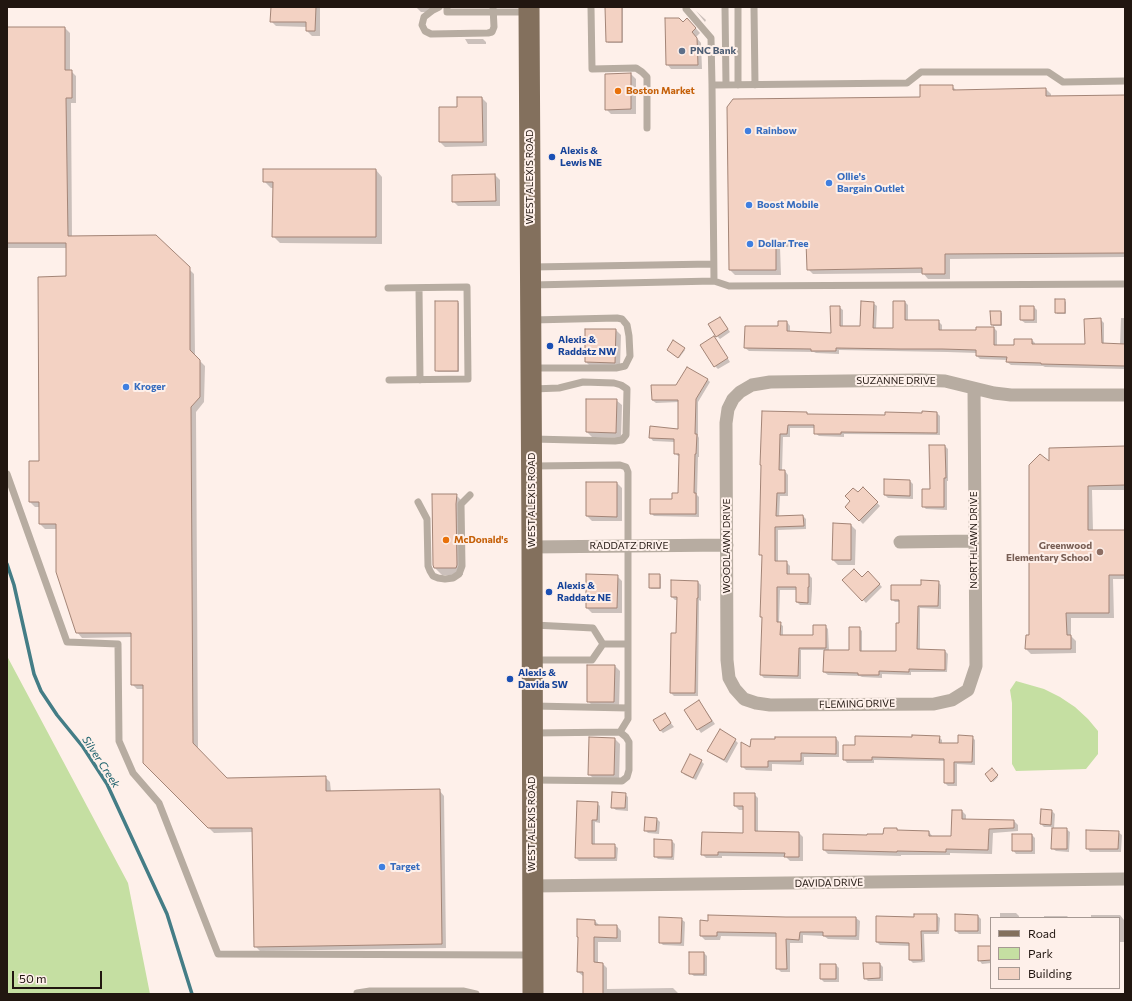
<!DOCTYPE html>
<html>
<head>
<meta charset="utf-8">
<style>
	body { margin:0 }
	#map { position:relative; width:1132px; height:1001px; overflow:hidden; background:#fef0ea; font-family:Commissioner,sans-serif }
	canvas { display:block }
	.frame { position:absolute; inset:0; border:8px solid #211610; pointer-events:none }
	.legend { position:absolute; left:990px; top:917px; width:130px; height:72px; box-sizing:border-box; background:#fef0ea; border:1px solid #a69993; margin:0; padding:5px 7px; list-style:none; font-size:12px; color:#211610 }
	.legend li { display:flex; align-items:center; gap:8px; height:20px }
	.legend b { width:20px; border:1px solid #a69993 }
	.scale { position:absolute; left:12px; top:971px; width:90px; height:18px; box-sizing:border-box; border:2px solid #211610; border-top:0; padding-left:5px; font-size:12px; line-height:14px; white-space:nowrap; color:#211610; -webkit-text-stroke:3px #fef0ea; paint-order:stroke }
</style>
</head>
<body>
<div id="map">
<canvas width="1132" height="1001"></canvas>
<div class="frame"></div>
<ul class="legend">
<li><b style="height:5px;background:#83705d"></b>Road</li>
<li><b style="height:11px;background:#c5dfa2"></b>Park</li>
<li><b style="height:11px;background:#f3d2c3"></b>Building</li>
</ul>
<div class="scale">50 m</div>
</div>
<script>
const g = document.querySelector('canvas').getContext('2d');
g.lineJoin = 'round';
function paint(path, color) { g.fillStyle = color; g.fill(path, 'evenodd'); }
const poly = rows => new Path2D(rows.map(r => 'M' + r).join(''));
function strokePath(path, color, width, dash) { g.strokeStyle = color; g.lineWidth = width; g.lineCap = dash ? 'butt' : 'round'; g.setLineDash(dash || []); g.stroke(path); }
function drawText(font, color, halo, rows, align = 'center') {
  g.font = font + ' Commissioner,sans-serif'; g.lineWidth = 4; g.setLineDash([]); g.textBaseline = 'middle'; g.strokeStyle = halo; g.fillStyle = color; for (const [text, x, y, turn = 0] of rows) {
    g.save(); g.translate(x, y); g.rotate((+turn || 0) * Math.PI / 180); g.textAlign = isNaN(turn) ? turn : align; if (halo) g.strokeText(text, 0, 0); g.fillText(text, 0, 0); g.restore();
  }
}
const green = poly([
	[7,656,128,883,150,994,7,994],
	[1016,681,1044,689,1060,697,1075,707,1088,719,1098,731,1098,754,1086,769,1016,771,1012,764,1012,703,1010,690]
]);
const shadow = poly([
	[272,7,320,7,320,36,312,36,307,31,307,27,276,26,271,21],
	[416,7,438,7,434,12,421,12],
	[606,7,623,7,623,43,608,43,607,41],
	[696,11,706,20,705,22],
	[692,24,700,33,696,37,701,43,702,69,671,69,667,64],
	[7,28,65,28,70,33,70,71,71,71,76,76,76,103,71,103,72,237,155,236,194,274,195,356,205,366,204,402,196,412,198,749,226,779,325,777,330,782,331,792,439,790,444,796,446,948,260,951,255,946,253,832,214,833,144,763,144,689,137,689,132,684,132,637,82,638,77,632,57,529,45,529,40,524,40,507,35,507,30,502,40,462,67,277,67,248,7,248],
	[465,39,483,39,486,42,486,44,468,44],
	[631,74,636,79,636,114,611,114,606,109],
	[952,86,957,91,1046,89,1051,94,1051,97,1125,96,1125,257,950,259,950,279,928,279,923,273,813,274,808,269,807,247,780,247,781,275,735,275,730,270,728,107,921,98],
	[482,98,487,103,487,146,445,147,440,142,458,108],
	[376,170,382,177,382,244,280,243,273,236,274,188,271,188,264,181],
	[495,175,500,180,500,206,458,206,453,201],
	[1064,300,1066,302,1066,314,1057,314,1056,312],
	[457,302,459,303,459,372,438,372,436,370],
	[905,302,908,305,908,321,938,321,942,325,942,331,977,331,994,328,997,331,997,346,1015,346,1032,340,1035,343,1035,345,1086,345,1100,319,1104,323,1104,344,1120,345,1121,318,1125,318,1125,369,1045,367,1043,366,1011,365,1007,362,1007,360,980,359,977,356,977,353,947,352,946,352,839,350,839,354,816,353,814,352,749,351,745,348,787,322,790,326,790,332,832,334,839,307,843,310,843,327,861,327,873,303,877,306,876,329,894,329],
	[1034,307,1037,310,1037,323,1025,323,1021,320],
	[1000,312,1002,313,1002,326,993,326,992,324],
	[723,321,730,332,720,339,717,336],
	[616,330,621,335,620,367,591,367,586,362],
	[717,341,730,362,718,369,715,366],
	[684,349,685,350,679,358,669,351],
	[707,379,710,382,698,402,698,436,699,438,699,457,698,457,697,495,699,497,699,517,654,516,651,513,679,494,680,456,678,456,675,453,675,442,653,441,650,437,679,430,679,402,656,403,652,400,677,386],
	[616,400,622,405,621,438,592,437,587,432],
	[763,412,806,413,808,415,886,416,937,413,940,416,940,435,844,434,844,437,819,436,815,433,815,428,790,428,790,437,783,437,782,471,785,471,788,475,788,496,780,496,779,517,803,516,806,519,806,529,778,530,778,562,786,562,790,566,790,575,809,575,812,578,812,590,811,605,800,605,797,602,797,590,780,590,779,623,783,626,783,636,814,636,825,626,828,629,829,651,850,651,859,628,862,631,862,652,897,652,900,624,900,602,895,602,892,599,922,586,938,582,941,585,941,609,920,608,920,650,945,651,948,654,947,672,911,672,911,675,882,674,882,678,862,677,860,676,828,675,824,672,825,650,801,650,801,679,764,678,761,675,763,618,761,616,763,557,760,554],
	[945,446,948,449,948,481,947,481,947,510,926,509,923,506,931,490],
	[1125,447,1125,490,1092,490,1093,531,1125,531,1125,579,1113,579,1114,618,1071,618,1071,636,1076,641,1076,653,1031,654,1026,649,1030,636,1050,463],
	[910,481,913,484,913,499,888,498,885,495],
	[587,483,617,483,622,488,622,521,592,521,587,516],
	[863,488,880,506,863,524,846,507],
	[456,495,463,502,462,511,463,572,463,575,442,575,435,568],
	[851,525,856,530,855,565,838,565,833,560],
	[868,572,882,587,866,603,844,580,862,579],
	[650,575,660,575,661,577,661,589,651,589,650,588],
	[617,576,622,581,622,613,592,613,587,608],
	[698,582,701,585,701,601,699,600,698,696,674,696,671,693,677,634,678,600,675,600,672,597],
	[615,666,620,671,619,707,593,706,588,701],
	[699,701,715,724,701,733,685,710],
	[664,714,674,727,663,733,660,730],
	[856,737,939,737,942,740,942,744,959,744,972,737,975,740,975,765,957,764,957,786,948,786,945,783,945,761,874,760,874,763,847,763,844,759,856,746],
	[836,738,839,742,839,757,804,757,804,765,772,764,772,771,746,770,742,766],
	[615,739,620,744,619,780,594,779,589,774],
	[735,740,738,743,727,763,712,754,709,751],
	[701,761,704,764,696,780,685,775,682,772],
	[992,770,998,777,993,782,986,775],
	[625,794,628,797,628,811,616,810,612,807],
	[754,794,758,798,758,832,799,833,803,837,803,861,790,861,786,857,722,856,722,858,706,858,702,854,744,834,744,810,739,810,735,806],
	[578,802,597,803,600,806,600,823,595,822,595,845,614,845,618,848,617,861,579,861,576,858],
	[953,811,962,811,966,815,966,820,1014,821,1018,825,1018,831,993,833,992,854,950,853,950,855,901,855,901,856,828,854,824,850,884,835,897,829,899,831,929,832,933,837,952,837],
	[1052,811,1055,814,1054,829,1066,829,1070,832,1069,852,1056,851,1052,848,1053,827,1044,827,1041,824],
	[657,819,660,822,659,834,648,833,645,830],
	[1118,832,1122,835,1121,852,1090,852,1087,848],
	[1032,835,1035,838,1035,854,1016,854,1013,850],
	[672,841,675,844,674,860,658,859,655,856],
	[1000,913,1016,913,1019,916,1019,918,1000,918],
	[936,915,940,918,939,934,924,934,925,962,913,963,910,960,910,946,880,945,877,942,915,918],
	[1091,915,1120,915,1124,920,1124,942,1119,942,1119,918,1091,918],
	[978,916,981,919,981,934,959,934,956,931],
	[1044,916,1067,916,1069,918,1044,918],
	[786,918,856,918,860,921,859,940,828,939,824,936,803,935,803,943,790,943,790,972,781,972,777,968,777,937,721,936,720,940,705,940,701,936,701,921],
	[681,919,685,922,684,946,663,945,660,942],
	[594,920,599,925,617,926,621,931,621,942,598,942,598,964,603,964,607,968,607,989,673,988,678,993,678,994,584,994,584,976,583,976,578,972,579,938,578,937],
	[991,947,991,963,982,964,979,960],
	[704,953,707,956,707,976,694,976,690,973],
	[880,964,883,967,883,981,868,981,865,978],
	[836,965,839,968,839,982,824,982,821,979]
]);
const stream = poly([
	[7,564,14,585,34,674,41,691,57,715,83,747,107,784,167,914,192,994]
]);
const building = poly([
	[271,7,316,7,315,31,306,31,306,22,270,22,271,7],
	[605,7,622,7,622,42,606,42,605,7],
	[665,18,679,18,683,22,687,18,696,28,692,32,697,38,698,65,666,65,665,18],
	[7,27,65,27,65,70,72,70,72,98,66,98,68,236,156,235,190,267,190,350,200,360,200,397,191,407,193,743,227,778,326,776,326,791,440,789,442,944,254,947,252,828,208,828,143,763,143,685,131,685,131,633,76,633,56,572,56,524,39,524,39,502,29,502,29,461,39,461,38,277,66,276,66,243,7,243,7,27],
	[631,73,631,109,605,110,605,74,631,73],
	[920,85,953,85,953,90,1046,88,1046,96,1125,95,1125,253,945,254,945,274,922,274,922,268,807,270,806,242,776,243,776,270,729,270,727,107,733,99,920,97,920,85],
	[457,97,482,97,483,142,439,142,439,107,457,107,457,97],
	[263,169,376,169,376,237,272,237,273,182,263,182,263,169],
	[495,174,496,201,452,202,452,175,495,174],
	[1055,299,1065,299,1065,313,1055,313,1055,299],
	[435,301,458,301,458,371,435,371,435,301],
	[861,301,874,302,873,328,893,328,893,301,905,301,905,320,939,320,939,330,976,330,976,327,994,327,994,345,1014,345,1014,339,1032,339,1032,344,1085,344,1084,319,1101,318,1102,343,1125,344,1125,366,1041,364,1041,363,1006,362,1007,357,976,356,976,350,942,349,900,349,836,348,836,351,811,351,811,349,744,348,745,326,778,326,778,321,787,321,787,331,831,333,830,306,840,306,840,326,860,326,861,301],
	[1020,306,1034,306,1034,320,1020,320,1020,306],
	[990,311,1001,311,1001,325,991,325,990,311],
	[720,317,728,329,716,337,708,324,720,317],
	[585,329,616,329,615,363,585,362,585,329],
	[714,336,728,358,714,367,700,345,714,336],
	[673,340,685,348,678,358,667,350,673,340],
	[687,367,708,379,696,399,695,434,697,434,696,454,695,454,694,493,696,493,696,514,650,514,650,499,672,499,672,493,678,493,679,454,674,454,674,439,649,438,650,426,678,429,678,400,652,400,651,385,676,385,687,367],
	[586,399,617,399,616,433,586,432,586,399],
	[762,411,807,412,807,414,885,415,885,412,922,413,922,411,937,412,937,433,841,432,841,434,814,434,814,425,788,425,787,434,780,434,779,470,785,470,785,493,777,493,776,516,803,515,804,526,775,527,775,561,787,561,787,574,809,574,809,587,808,587,808,603,796,602,796,587,777,587,777,622,781,622,780,635,813,635,813,625,826,625,826,648,799,648,798,676,760,675,762,617,760,617,762,555,759,555,761,465,760,465,762,411],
	[929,445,945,445,946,478,944,478,944,507,922,507,922,489,930,489,929,445],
	[1125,446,1125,485,1088,486,1088,530,1125,530,1125,575,1109,575,1109,613,1066,613,1067,635,1071,635,1071,649,1025,649,1026,635,1029,635,1029,465,1040,454,1049,461,1049,448,1125,446],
	[884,479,910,480,910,496,884,495,884,479],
	[586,482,617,482,617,517,586,516,586,482],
	[863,487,878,502,859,521,845,507,850,501,845,496,853,488,858,492,863,487],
	[432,494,457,494,456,504,457,565,456,568,434,568,433,565,432,494],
	[833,523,851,524,851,560,832,560,833,523],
	[854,569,862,577,868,571,880,584,862,601,842,580,854,569],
	[586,574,618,575,617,608,586,608,586,574],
	[649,574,660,574,660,588,649,588,649,574],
	[671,580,698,581,698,598,697,598,695,693,670,693,671,633,676,633,677,597,671,597,671,580],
	[921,580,939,581,938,606,918,606,917,649,945,650,945,670,909,669,909,672,879,671,879,675,858,675,858,673,823,672,824,650,849,650,849,627,860,627,860,651,896,651,896,623,899,623,899,600,891,600,891,585,921,585,921,580],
	[587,665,615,665,614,702,587,702,587,665],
	[699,700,712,721,697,730,684,710,699,700],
	[665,713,671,723,660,731,653,720,665,713],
	[720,729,736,739,724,760,707,751,720,729],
	[912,735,940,736,939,743,958,743,958,735,973,736,972,762,954,762,954,783,944,783,944,759,872,757,872,760,843,760,843,745,855,745,855,736,912,737,912,735],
	[589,737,615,738,614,775,588,775,589,737],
	[775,737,836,737,836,754,801,753,801,761,768,761,768,767,741,767,741,742,750,747,751,739,775,739,775,737],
	[690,754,702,760,693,778,681,772,690,754],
	[992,768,998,775,991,782,985,774,992,768],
	[612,792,626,793,625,808,611,808,612,792],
	[734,793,755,793,755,831,799,832,799,857,784,857,785,853,718,852,718,855,701,855,702,832,743,833,743,806,734,806,734,793],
	[577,801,598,802,597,820,592,820,592,844,615,844,615,858,575,858,577,801],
	[1041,809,1052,810,1051,825,1040,824,1041,809],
	[952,810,962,810,962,819,1014,820,1014,828,989,829,988,850,946,849,946,852,897,851,897,852,823,850,823,834,867,835,867,834,883,834,884,828,897,828,897,830,929,831,929,836,951,836,952,810],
	[645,817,657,818,656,831,644,831,645,817],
	[1052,828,1067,828,1067,849,1051,849,1052,828],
	[1086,830,1119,831,1118,849,1086,849,1086,830],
	[1012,834,1032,834,1032,851,1012,851,1012,834],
	[654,839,672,840,672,857,654,857,654,839],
	[914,914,937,914,937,931,921,931,922,960,909,960,909,943,876,942,876,916,914,917,914,914],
	[955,914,978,915,978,931,955,931,955,914],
	[708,915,786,917,856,917,856,936,823,936,823,932,800,932,799,940,786,939,787,969,776,969,776,933,717,932,717,936,700,936,700,920,708,921,708,915],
	[659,917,682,918,681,943,659,943,659,917],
	[577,919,595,920,595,925,617,925,617,938,594,937,594,962,603,963,603,994,583,994,583,972,577,972,578,937,577,937,577,919],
	[978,946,991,946,991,960,978,961,978,946],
	[689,952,704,952,704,974,689,974,689,952],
	[863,963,880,963,880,978,864,979,863,963],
	[820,964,836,964,836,979,820,979,820,964]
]);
const lane = poly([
	[439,7,433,10,424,17,422,25,425,31,431,34,488,33,492,32,494,27,493,7],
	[447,7,447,12,528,12],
	[591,7,592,69,636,68,642,72,647,77,647,128],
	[686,7,686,9,711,38,712,85],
	[725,7,726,85],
	[738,7,738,85],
	[754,7,755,85],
	[1125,81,1063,82,1048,72,921,72,907,83,712,85,714,281,729,286,1125,284],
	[532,267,713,264],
	[532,285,714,281],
	[388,288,467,287,468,379,389,380],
	[419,288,420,380],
	[532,320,617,318,622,319,627,325,629,336,630,356,625,366,616,368,533,368],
	[533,439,615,441,622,440,626,435,627,389,621,385,614,383,583,382,559,388,533,389],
	[534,466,620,465,626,467,628,472,628,719,620,732],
	[7,474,67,642,118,644,119,741,133,773,159,803,218,954,530,955],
	[418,502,427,519,428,566,430,571,433,576,438,578,445,579,453,578,459,574,462,566,461,504,470,495],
	[603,644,628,644],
	[534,660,592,660,603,644,593,628,534,625],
	[534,706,628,708],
	[533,733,620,732,626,737,629,742,629,770,627,777,622,781,534,780],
	[357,994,357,993,370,991,463,991,476,994]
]);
const street = poly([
	[974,389,976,666,968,690,952,700,934,704,770,705,756,703,744,699,735,689,729,678,727,660,726,423,728,409,733,399,740,392,752,385,770,382,920,380,945,381,994,393,1011,395,1125,395],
	[900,542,974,541],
	[532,547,727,545],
	[532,886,1125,879]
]);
const primary = poly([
	[529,7,532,547,533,994]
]);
const markers = [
	[682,51,4,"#5c6f8a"],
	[618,91,4,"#e8710a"],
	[748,131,4,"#3f7fe0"],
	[552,157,4,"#1a4fb4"],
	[829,183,4,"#3f7fe0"],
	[749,205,4,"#3f7fe0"],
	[750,244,4,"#3f7fe0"],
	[550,346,4,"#1a4fb4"],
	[126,387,4,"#3f7fe0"],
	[446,540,4,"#e8710a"],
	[1100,552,4,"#8d6e63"],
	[549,592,4,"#1a4fb4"],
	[510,679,4,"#1a4fb4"],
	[382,867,4,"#3f7fe0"]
];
const serviceNames = [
	["PNC Bank",690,51]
];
const foodNames = [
	["Boston Market",626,91],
	["McDonald's",454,540]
];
const shopNames = [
	["Rainbow",756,131],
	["Ollie's",837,177],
	["Bargain Outlet",837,189],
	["Boost Mobile",757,205],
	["Dollar Tree",758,244],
	["Kroger",134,387],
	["Target",390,867]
];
const transitNames = [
	["Alexis &",560,151],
	["Lewis NE",560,163],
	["Alexis &",558,340],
	["Raddatz NW",558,352],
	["Alexis &",557,586],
	["Raddatz NE",557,598],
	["Alexis &",518,673],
	["Davida SW",518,685]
];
const streetNames = [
	["WEST ALEXIS ROAD",530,177,-90],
	["SUZANNE DRIVE",896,381],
	["WEST ALEXIS ROAD",532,500,-90],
	["NORTHLAWN DRIVE",974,540,-90],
	["RADDATZ DRIVE",629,546],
	["WOODLAWN DRIVE",727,546,-90],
	["FLEMING DRIVE",857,704,-1],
	["WEST ALEXIS ROAD",532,824,-90],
	["DAVIDA DRIVE",829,883,-1]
];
const educationNames = [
	["Greenwood",1092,546],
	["Elementary School",1092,558]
];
const waterNames = [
	["Silver Creek",101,762,57]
];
paint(green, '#c5dfa2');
paint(shadow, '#0003');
strokePath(stream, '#447d86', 3.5);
paint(building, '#f3d2c3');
strokePath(building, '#a38476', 1);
strokePath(lane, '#b7aca1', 7);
strokePath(street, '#b7aca1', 13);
strokePath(primary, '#83705d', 21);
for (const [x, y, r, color] of markers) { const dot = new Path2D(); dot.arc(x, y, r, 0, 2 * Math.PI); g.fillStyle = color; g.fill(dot); strokePath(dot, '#fef0ea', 1.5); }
drawText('bold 10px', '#4e5e75', '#fef0ea', serviceNames, 'left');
drawText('bold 10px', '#c56008', '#fef0ea', foodNames, 'left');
drawText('bold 10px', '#366cbe', '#fef0ea', shopNames, 'left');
drawText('bold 10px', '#164399', '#fef0ea', transitNames, 'left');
drawText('10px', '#211610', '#fef0ea', streetNames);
drawText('bold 10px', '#785e54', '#fef0ea', educationNames, 'right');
drawText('italic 11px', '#185f6a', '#fef0ea', waterNames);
</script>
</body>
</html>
